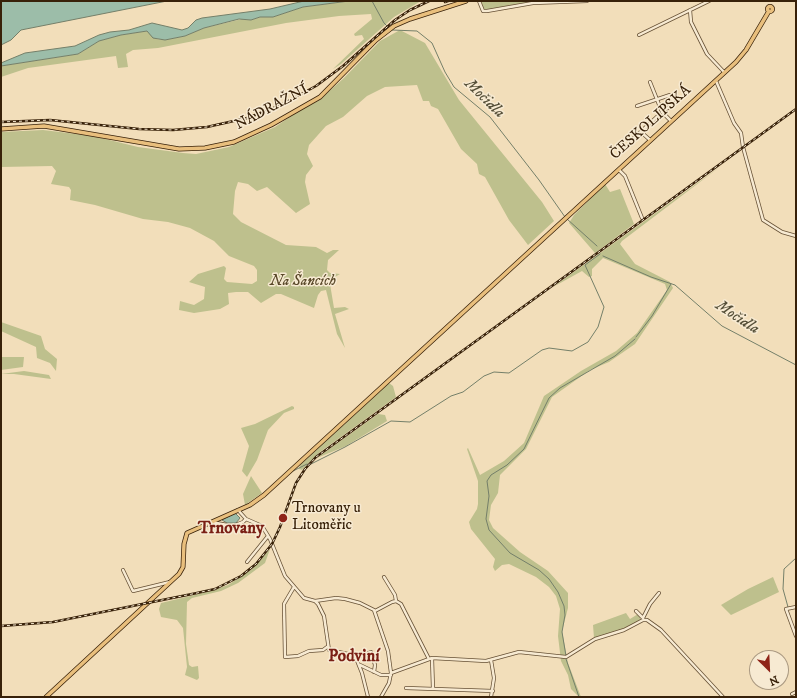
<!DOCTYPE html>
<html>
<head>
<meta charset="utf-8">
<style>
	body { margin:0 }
	#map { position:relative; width:797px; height:698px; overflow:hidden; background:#f2deba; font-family:"IM FELL DW Pica",serif }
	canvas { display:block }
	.frame { position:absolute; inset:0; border:2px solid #382109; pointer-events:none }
	.north { position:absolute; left:749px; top:650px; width:40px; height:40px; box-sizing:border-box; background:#f7ead2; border:1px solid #ab9a82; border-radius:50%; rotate:156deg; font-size:11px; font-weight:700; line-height:16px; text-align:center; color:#382109 }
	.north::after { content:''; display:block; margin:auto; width:14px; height:18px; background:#8f2418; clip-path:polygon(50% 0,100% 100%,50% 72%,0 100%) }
</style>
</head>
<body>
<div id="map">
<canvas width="797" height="698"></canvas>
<div class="frame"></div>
<div class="north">N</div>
</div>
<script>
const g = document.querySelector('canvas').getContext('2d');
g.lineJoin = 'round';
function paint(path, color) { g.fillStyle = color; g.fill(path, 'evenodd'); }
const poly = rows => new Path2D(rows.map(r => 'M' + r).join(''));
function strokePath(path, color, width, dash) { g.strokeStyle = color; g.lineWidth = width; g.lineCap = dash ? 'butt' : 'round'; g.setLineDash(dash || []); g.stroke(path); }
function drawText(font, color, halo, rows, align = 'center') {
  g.font = font + ' "IM FELL DW Pica",serif'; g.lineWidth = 3; g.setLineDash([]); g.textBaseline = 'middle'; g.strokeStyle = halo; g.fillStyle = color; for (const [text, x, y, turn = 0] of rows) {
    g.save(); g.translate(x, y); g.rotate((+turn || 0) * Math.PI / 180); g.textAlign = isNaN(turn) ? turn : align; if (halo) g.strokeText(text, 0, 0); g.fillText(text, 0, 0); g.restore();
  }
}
const green = poly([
	[349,1,421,1,394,17,341,64,333,69,364,39,362,35,355,36,354,34,372,19,371,14,339,16,286,23,158,48,133,50,126,54,128,67,118,68,116,56,28,68,1,77,1,66,78,54,99,41,121,35,147,31,157,39,165,40,185,36,204,28,242,19,251,20,260,17,273,17,303,7],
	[481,1,565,1,522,3,487,10,484,10],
	[400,30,425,43,459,100,542,202,554,221,528,245,509,220,485,177,479,174,477,164,461,149,438,109,431,106,429,101,423,101,417,85,385,87,367,96,343,117,326,126,309,145,307,154,313,166,306,175,305,182,310,204,296,213,267,187,257,191,248,184,238,182,235,191,233,214,241,222,286,245,316,247,327,253,333,250,339,250,328,260,327,270,330,273,340,274,330,280,330,284,334,308,345,307,349,309,335,314,345,348,337,334,326,290,321,291,318,295,314,308,281,294,276,294,261,303,248,292,236,292,228,293,229,304,220,309,194,313,179,310,180,301,194,305,204,299,205,287,189,282,198,274,224,266,226,268,224,279,227,282,252,284,257,281,257,270,254,266,229,256,214,241,190,228,168,222,143,219,95,205,70,200,71,190,69,187,51,184,56,171,52,166,1,167,1,132,43,130,93,136,138,147,183,153,196,154,229,147,275,127,300,110,318,101,344,78,380,41],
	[721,166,622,241,620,244,635,264,670,282,673,288,635,344,609,362,590,370,552,397,526,449,500,475,498,493,491,505,489,520,493,528,520,552,548,571,568,593,568,608,562,631,568,663,581,697,579,697,571,689,568,675,561,661,558,636,560,609,556,596,549,587,536,577,509,564,502,565,495,571,493,567,495,559,471,529,469,522,477,509,478,504,478,481,467,449,468,448,480,475,504,461,524,443,544,396,581,371,616,351,637,333,667,290,665,284,603,258,592,269,592,276,589,277,582,271,553,287],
	[605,184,610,192,620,189,634,224,595,253,569,223,574,215],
	[1,322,41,336,45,349,57,359,56,371,50,363,37,358,36,347,1,331],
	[1,357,24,357,23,367,1,370],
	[24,371,49,375,51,379,14,374,1,374],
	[389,383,393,386,396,397,320,452,302,470,299,469,300,465],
	[292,406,294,407,294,409,284,413,268,430,257,460,247,477,242,471,249,446,241,428,255,424],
	[378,414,385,415,387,421,346,446,317,458],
	[251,476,262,493,245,505,243,494],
	[270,549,265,563,238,583,221,591,192,598,187,602,186,644,189,665,192,667,198,666,199,678,197,680,185,675,187,667,183,628,177,620,161,617,159,609,161,603,207,592,228,585,252,569],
	[773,577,779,592,731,615,721,605,748,589],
	[626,613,630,619,638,614,643,619,640,618,640,620,623,629,594,638,593,625]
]);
const water = poly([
	[1,1,167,1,21,30,11,40,1,45,1,1],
	[304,1,349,1,303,7,273,17,260,17,251,20,239,19,204,28,185,36,165,40,153,38,147,31,121,35,99,41,78,54,1,66,1,63,25,53,75,46,99,35,110,32,129,30,152,23,182,30,188,28,196,20,202,18,270,9,304,1],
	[235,513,240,518,236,523,227,523,222,520,235,513]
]);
const stream = poly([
	[372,1,384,23,389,28],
	[392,30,417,31,432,43,445,72,454,87,490,117,539,180,565,217],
	[567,219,597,246],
	[603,256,651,277,675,285,722,326,796,365],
	[636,337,652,316,671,284],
	[293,471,307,464,309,465,345,447,391,421,410,422,451,396,463,392,484,376,494,372,509,373,542,350,549,348,572,351,588,342,598,327,604,307,585,265,600,254],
	[788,607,783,589,784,569,796,558],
	[566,656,562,632,565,615,564,606,558,592,549,579,539,570,510,553,489,530,486,519,489,496,487,481,491,475,507,465,524,449,549,398,560,388,615,356,635,339],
	[566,659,579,697]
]);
const minor = poly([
	[479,1,483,11,487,11,533,3,587,1],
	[690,10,691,22,707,54,724,72],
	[639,35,709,1],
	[716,81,734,123,741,133,743,147,763,220,782,232,796,236],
	[650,82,662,112,671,121],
	[637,106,670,95,673,101,672,105,662,112],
	[641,132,650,140],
	[634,138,659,115],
	[619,170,625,176,642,218],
	[238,510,246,519,262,526,270,539,285,576,304,598,315,601,336,598,345,599,360,603,374,610,388,651,391,673,389,683,381,697],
	[211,522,233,526,243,522,246,519],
	[247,562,268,536],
	[123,570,133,591,170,582],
	[384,577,395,595,396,601],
	[294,587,284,604,285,657,298,656,309,651,323,650,327,647],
	[315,601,318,604,324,616,329,650,348,654,356,658,362,673,368,697],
	[796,607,786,609,796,636],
	[375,611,392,602,396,601,401,604,429,659],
	[636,611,643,618],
	[643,618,650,604,659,593],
	[356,658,371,652,375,665,374,672],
	[432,658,433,689],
	[491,660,494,678,491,697],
	[360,665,381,675,391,675],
	[391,673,432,658,486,661,519,652,566,657,595,639,624,630,643,620,647,620,661,630,723,697],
	[406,688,493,691],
	[792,694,796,692]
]);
const major = poly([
	'767.5 9a2.5 2.5 0 1 1 5 0a2.5 2.5 0 1 1-5 0Z',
	[1,129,44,126,179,149,205,148,234,142,271,125,320,97,376,40,394,26,410,19,466,1],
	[46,697,179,574,183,567,184,544,187,533,250,505,264,495,736,62,746,50,769,11]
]);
const rail = poly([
	[445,2,448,1],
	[1,122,50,120,139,129,173,130,207,127,247,118,279,106,316,86,343,66,395,20,410,10,429,1],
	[1,626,53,622,197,593,215,589,241,576,256,564,272,544,280,527,296,483,305,469,316,457,796,109]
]);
const markers = [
	[283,518,5,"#8f2418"]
];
const streetNames = [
	["NÁDRAŽNÍ",272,108,-28],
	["ČESKOLIPSKÁ",651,123,-42]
];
const parkNames = [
	["Na Šancích",303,282]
];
const poiNames = [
	["Trnovany u",292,509],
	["Litoměřic",292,526]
];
const waterNames = [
	["Močidla",484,99,44],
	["Močidla",737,318,33]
];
const quarterNames = [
	["Trnovany",231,529],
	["Podviní",354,657]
];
paint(green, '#bec08d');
paint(water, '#9cbda9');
strokePath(water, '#747f69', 1);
strokePath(stream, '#747f69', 1);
strokePath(minor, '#665035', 4);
strokePath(major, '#382109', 5);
strokePath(minor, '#f7ead2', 2.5);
strokePath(major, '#e9bf7d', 3.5);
strokePath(rail, '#382109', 2.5);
strokePath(rail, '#f7ead2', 1, [3]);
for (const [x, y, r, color] of markers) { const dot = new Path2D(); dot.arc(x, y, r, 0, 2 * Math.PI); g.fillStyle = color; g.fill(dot); strokePath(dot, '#f7ead2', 1.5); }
drawText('15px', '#382109', '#f7ead2', streetNames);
drawText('italic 15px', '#5a492a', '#f7ead2', parkNames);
drawText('15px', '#382109', '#f7ead2', poiNames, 'left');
drawText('italic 16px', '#565039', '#f7ead2', waterNames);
drawText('bold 17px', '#7a1f14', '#f7ead2', quarterNames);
</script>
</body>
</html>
